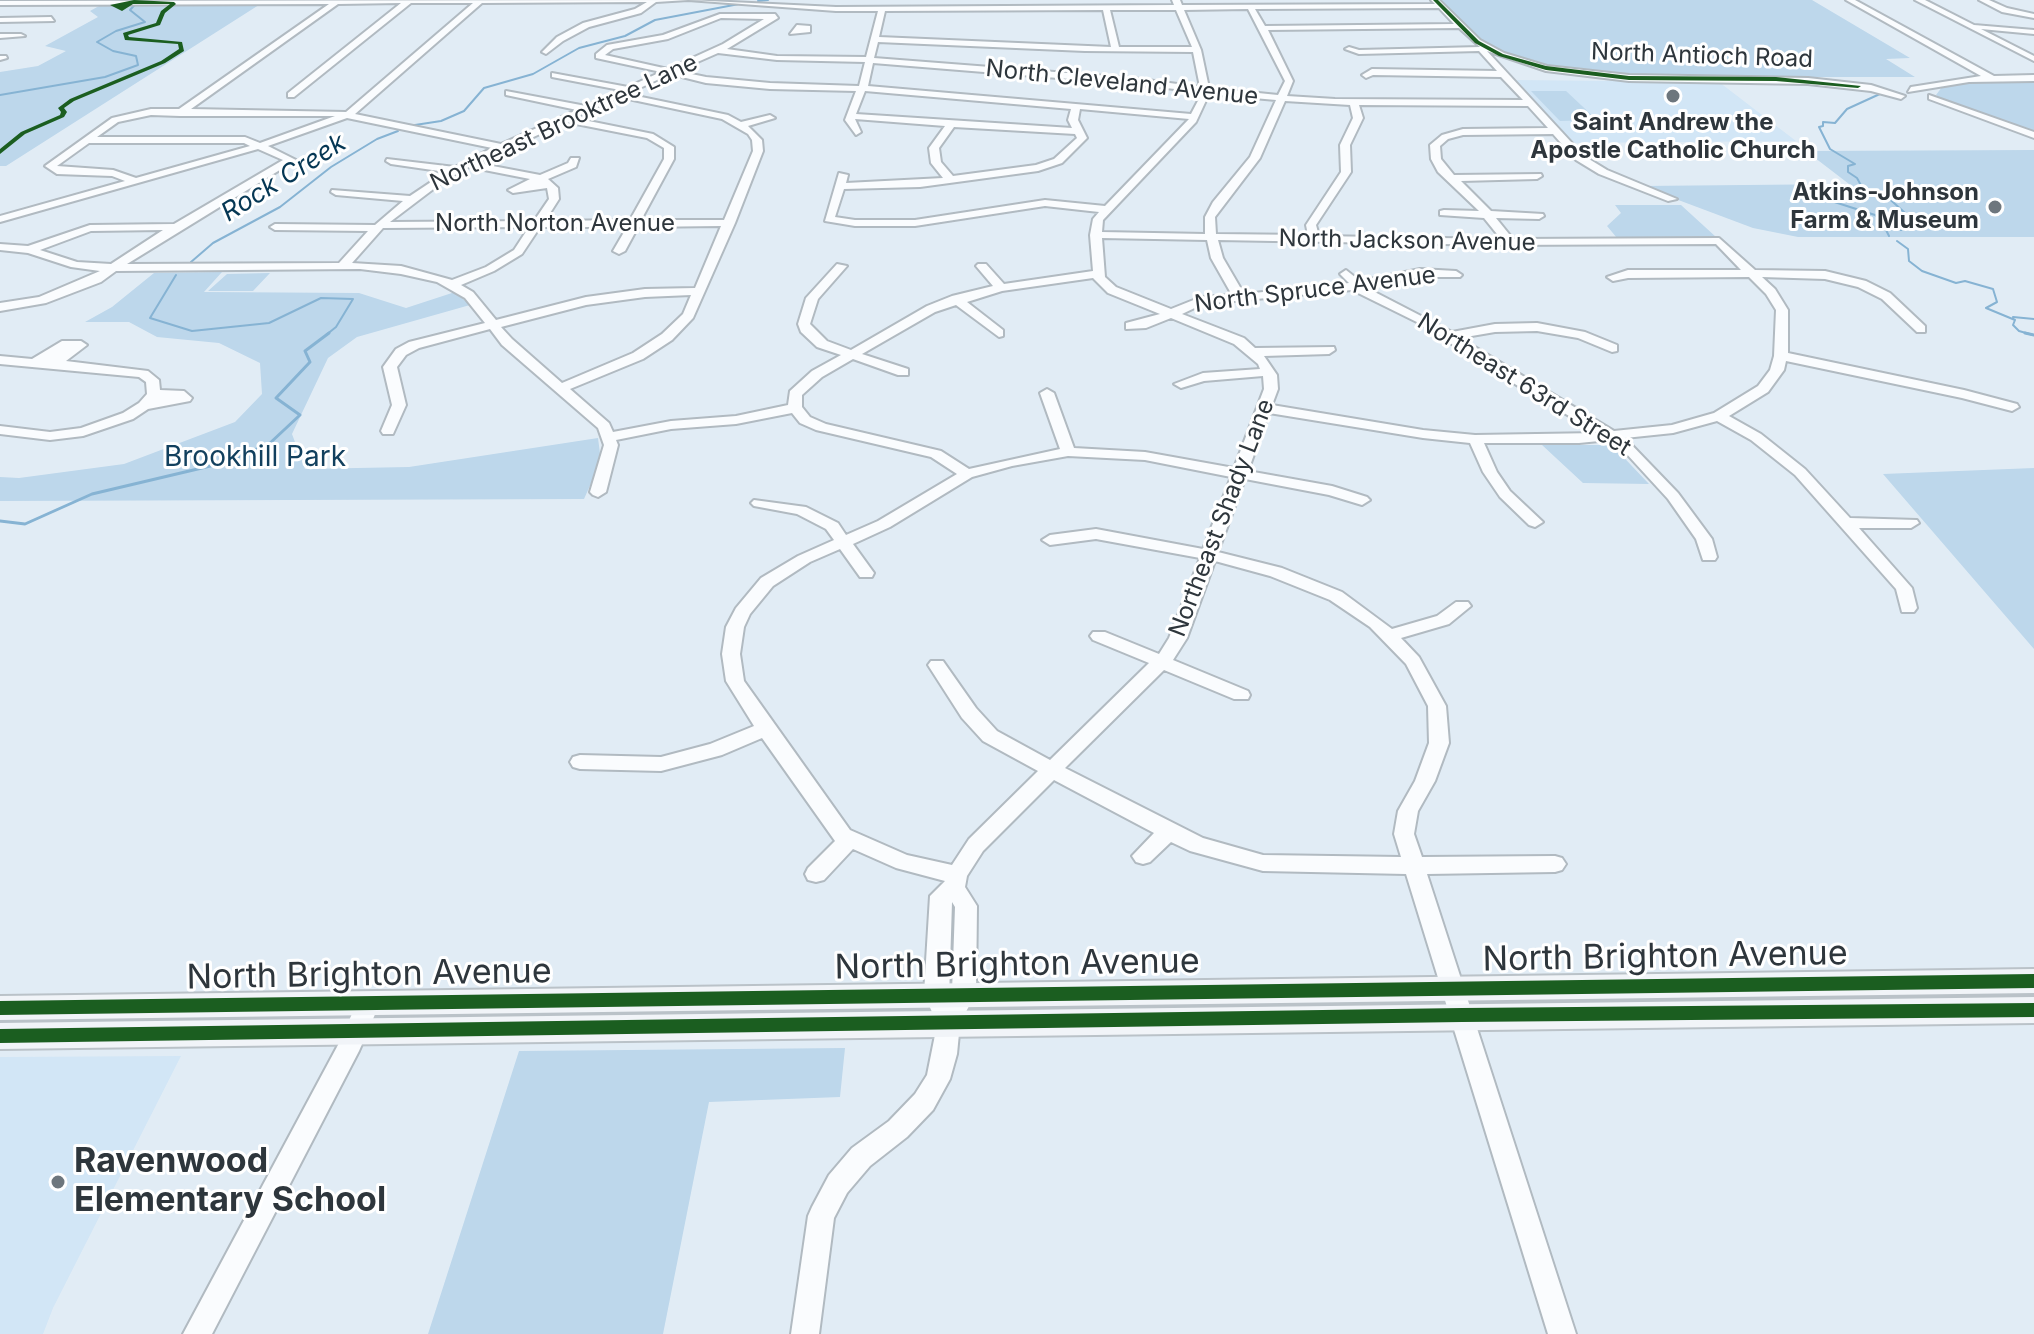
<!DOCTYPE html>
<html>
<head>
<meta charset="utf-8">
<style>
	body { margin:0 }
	canvas { display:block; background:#e1ecf5 }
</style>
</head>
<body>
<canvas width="2034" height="1334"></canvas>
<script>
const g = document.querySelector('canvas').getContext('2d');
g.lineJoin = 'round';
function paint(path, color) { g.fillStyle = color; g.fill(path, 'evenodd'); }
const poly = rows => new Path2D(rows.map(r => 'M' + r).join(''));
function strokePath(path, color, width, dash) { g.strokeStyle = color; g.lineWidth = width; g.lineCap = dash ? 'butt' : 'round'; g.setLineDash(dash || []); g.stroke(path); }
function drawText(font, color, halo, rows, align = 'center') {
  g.font = font + ' Inter,sans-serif'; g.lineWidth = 6; g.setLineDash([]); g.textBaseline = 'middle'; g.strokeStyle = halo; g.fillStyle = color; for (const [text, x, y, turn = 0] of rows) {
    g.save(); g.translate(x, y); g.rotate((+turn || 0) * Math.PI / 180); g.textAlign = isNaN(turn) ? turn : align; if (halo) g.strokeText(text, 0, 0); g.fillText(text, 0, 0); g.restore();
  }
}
const built = poly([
	[1512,80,1719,82,1796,141,1571,143],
	[181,1056,53,1308,43,1334,0,1334,0,1057]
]);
const green = poly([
	[88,0,262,3,6,166,0,166,0,72,38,66,66,51,45,46,98,17,90,11,108,1],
	[1440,0,1812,0,1910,58,1886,59,1915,77,1634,77,1554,68,1499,52,1479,42],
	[2034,80,2034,132,1949,102,1936,95,1942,87,1956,84],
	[1531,91,1566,91,1597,120,1560,121],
	[2034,150,2034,237,1798,237,1753,228,1641,186,1849,184,1806,151],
	[1615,205,1681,205,1716,237,1617,238,1607,226,1621,213],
	[222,272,204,292,359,293,406,308,455,292,470,305,357,337,328,358,292,434,305,469,409,467,598,438,601,461,584,499,0,501,0,477,19,478,124,464,235,422,262,394,260,363,219,343,157,337,129,322,85,322,112,307,154,273],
	[270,273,253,291,208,291,227,274],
	[1542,445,1612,445,1649,484,1583,483],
	[2034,468,2034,649,1883,474],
	[845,1048,840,1097,709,1102,663,1334,428,1334,519,1051]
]);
const streamFar1 = poly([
	[758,1,768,0],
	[1882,93,1847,109,1835,123,1823,122,1823,126,1819,127,1830,149,1855,164,1848,166,1848,172,1857,178,1863,189,1884,194,1914,221,1912,230,1886,230,1889,236],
	[0,95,105,77,138,65,136,56,113,51,97,42,116,31,145,22,130,10,139,0],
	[415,125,441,121,464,111,484,88,533,74,579,48,625,36,655,20,739,4],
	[1825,199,1875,215,1885,224,1885,229],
	[1897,241,1908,249,1909,261,1922,271,1956,283,1965,281,1993,289,1997,302,1986,308,2015,320,2013,325,2019,331,2033,335],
	[191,262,213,243,280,207,331,167,377,139,398,131],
	[176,275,150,318,192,331,269,323,321,298,353,299,336,327,326,335],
	[2013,317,2034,319]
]);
const stream = poly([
	[2025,333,2034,335],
	[0,521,25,524,92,494,223,463,269,444,300,415,276,398,310,362,305,351,329,333]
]);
const minor = poly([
	[688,0,836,7,1174,5,1172,0,1180,0,1182,5,1435,4,1431,0,1439,0,1480,40,1504,53,1547,66,1629,75,1808,78,1871,85,1905,96,1901,99,1871,91,1808,84,1629,81,1546,71,1487,51,1584,156,1607,170,1677,199,1668,201,1599,174,1576,160,1553,134,1463,135,1448,139,1440,146,1441,159,1454,175,1541,174,1542,176,1537,179,1461,181,1491,211,1543,214,1544,216,1539,219,1496,218,1513,239,1719,238,1755,270,1825,271,1866,281,1890,293,1925,326,1925,332,1917,332,1882,299,1858,287,1825,279,1762,277,1775,289,1788,310,1788,353,1964,390,2017,404,2019,407,2012,411,1962,398,1786,361,1784,370,1768,392,1729,416,1761,434,1805,469,1850,518,1917,520,1919,523,1911,528,1859,528,1912,588,1917,608,1914,612,1902,612,1896,589,1795,475,1751,440,1717,421,1673,433,1625,438,1678,493,1712,539,1717,557,1715,560,1703,560,1696,539,1668,499,1624,451,1609,440,1579,443,1484,443,1497,472,1510,491,1543,522,1535,527,1529,525,1500,497,1483,472,1470,443,1423,438,1269,413,1248,471,1332,486,1367,497,1370,500,1362,505,1329,495,1245,479,1218,552,1282,568,1342,592,1392,629,1437,616,1456,602,1468,602,1471,606,1449,624,1401,638,1419,657,1446,706,1449,743,1435,781,1418,811,1414,834,1422,857,1555,856,1562,858,1566,864,1562,870,1555,872,1427,874,1576,1334,1548,1334,1406,874,1263,871,1190,851,1171,842,1150,862,1143,864,1136,862,1132,856,1154,833,1054,780,983,851,967,876,965,887,977,906,976,993,960,1023,957,1054,950,1079,933,1110,907,1137,870,1166,847,1193,834,1218,819,1334,791,1334,808,1216,812,1207,829,1175,852,1148,889,1121,915,1094,927,1075,939,1015,932,1012,924,994,930,896,945,881,896,868,853,849,824,880,816,882,808,880,805,874,808,868,835,841,762,738,722,755,661,771,580,769,573,767,570,762,573,757,580,755,661,757,710,744,754,726,726,681,722,654,726,627,736,608,761,578,798,556,834,540,826,529,797,514,754,506,751,503,754,500,806,507,838,523,846,535,878,521,957,474,931,457,816,430,800,423,792,413,736,424,671,429,616,440,618,445,606,492,598,497,593,495,590,492,604,445,598,428,502,345,490,329,419,348,406,355,397,367,406,405,393,434,383,434,381,431,392,405,383,367,396,349,409,342,485,323,465,298,437,282,401,274,360,269,116,271,101,282,46,303,0,311,0,303,39,297,100,271,71,267,28,253,0,250,0,244,28,246,90,225,174,224,283,160,258,149,0,222,0,216,125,181,112,176,57,174,45,166,112,118,151,109,179,109,329,4,0,5,0,1,688,0,656,2,641,13,589,27,563,41,546,54,542,52,557,37,583,23,635,9,647,2,482,3,355,114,501,144,577,110,506,95,506,91,586,106,620,90,552,77,552,73,628,87,661,72,596,58,596,54,607,45,663,35,720,14,775,14,778,18,727,49,777,56,866,57,878,11,836,11,688,0],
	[401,3,288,93,288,97,294,97,411,3,473,3,346,112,191,109,338,4,401,3],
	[1439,8,1454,24,1265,26,1255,9,1439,8],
	[1248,9,1285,81,1278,95,1209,88,1201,50,1184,10,1248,9],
	[1103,10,1111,47,879,37,885,11,1103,10],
	[1110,10,1176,10,1192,47,1119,47,1110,10],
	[721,18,764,19,723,44,668,69,605,55,613,49,668,39,721,18],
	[1459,28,1480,47,1359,50,1349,47,1345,49,1359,54,1479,51,1497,71,1372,69,1362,75,1366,78,1373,75,1501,77,1523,100,1335,99,1287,96,1293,81,1268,30,1459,28],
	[878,42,1085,51,1193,52,1200,87,1132,78,874,58,878,42],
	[718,53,777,60,865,62,859,86,770,83,706,77,677,71,718,53],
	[873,63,1132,84,1200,92,1200,97,1191,114,868,86,873,63],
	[670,74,706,83,770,89,856,91,845,120,856,135,861,132,855,119,945,126,929,148,931,163,943,178,846,183,848,175,839,173,825,221,855,226,915,226,1045,206,1099,212,1093,219,1090,235,1093,271,1004,284,986,264,978,264,976,266,993,286,952,296,927,306,851,350,827,341,810,324,818,299,847,266,837,264,806,298,798,324,801,332,817,347,841,355,812,371,790,391,788,405,736,416,671,421,613,432,609,423,570,389,643,359,672,340,693,318,735,223,763,151,762,140,748,126,775,118,770,115,741,122,728,115,627,94,670,74],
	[865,91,1071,109,1068,120,1072,128,856,114,865,91],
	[1209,94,1276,100,1250,157,1213,202,1205,217,1205,234,1102,232,1103,220,1196,122,1209,94],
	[619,97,722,119,748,134,752,140,753,151,724,220,641,220,674,159,674,147,653,134,574,118,619,97],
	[1285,101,1350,105,1353,118,1340,145,1341,172,1306,225,1308,235,1216,234,1215,217,1260,158,1285,101],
	[1359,105,1528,106,1548,128,1463,129,1442,135,1430,145,1431,159,1438,172,1479,211,1444,210,1440,211,1440,215,1484,218,1501,239,1319,236,1316,225,1351,172,1350,145,1363,118,1359,105],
	[1080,109,1189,119,1105,206,1045,200,915,220,855,220,835,217,844,189,920,187,1038,171,1062,163,1087,138,1078,120,1080,109],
	[151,115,180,116,335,116,260,143,245,137,97,137,118,122,151,115],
	[347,118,492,148,455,167,387,159,386,161,391,164,446,172,410,196,332,190,331,192,336,195,403,201,375,225,275,224,270,227,275,230,368,231,339,263,127,264,296,160,268,146,347,118],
	[566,122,647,138,664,148,664,159,630,220,545,221,559,199,558,188,548,179,576,167,579,158,571,158,568,163,540,175,477,163,566,122],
	[954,127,1075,134,1077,138,1054,159,1036,165,953,176,941,162,939,148,954,127],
	[89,143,244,143,250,146,136,178,113,170,57,166,89,143],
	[469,167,530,179,508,190,513,193,547,188,549,199,534,221,390,222,444,181,469,167],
	[721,226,695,288,645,289,586,297,496,320,473,292,461,285,494,271,522,254,540,227,627,227,613,251,619,254,625,251,638,227,721,226],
	[529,227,514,250,486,267,452,280,401,266,352,263,383,228,529,227],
	[163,230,111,264,77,262,40,250,91,231,163,230],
	[1102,238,1207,240,1211,258,1232,295,1201,297,1171,309,1116,287,1105,277,1102,238],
	[1218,240,1497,245,1716,244,1741,270,1628,270,1607,277,1613,281,1628,278,1749,277,1766,294,1776,310,1774,356,1770,370,1758,386,1714,413,1672,425,1614,431,1460,338,1495,332,1537,331,1578,338,1612,352,1617,351,1617,345,1585,332,1537,323,1495,324,1452,332,1365,287,1420,277,1460,277,1462,275,1456,271,1420,269,1360,281,1346,270,1340,274,1349,283,1244,294,1223,258,1218,240],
	[1093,278,1108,293,1160,314,1126,323,1126,329,1146,328,1171,318,1234,344,1258,364,1260,369,1203,373,1174,384,1181,388,1204,381,1263,376,1264,389,1234,468,1145,452,1074,448,1054,393,1047,389,1040,393,1060,449,969,469,941,451,826,424,810,417,802,407,802,395,822,377,853,359,898,375,908,375,908,369,862,354,935,312,956,305,999,337,1003,336,1003,330,967,302,1002,291,1093,278],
	[1352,290,1433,330,1469,357,1598,433,1475,435,1423,430,1272,405,1278,389,1277,375,1264,356,1329,354,1335,350,1334,347,1255,348,1244,338,1182,314,1203,304,1352,290],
	[691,295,683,314,662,334,633,353,562,383,512,339,501,327,586,305,645,297,691,295],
	[1068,456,1145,460,1231,477,1203,549,1096,529,1050,535,1042,540,1050,545,1096,539,1200,558,1169,638,1159,654,1105,632,1093,632,1090,636,1093,640,1149,663,1050,760,997,731,976,708,943,661,931,661,928,665,962,718,983,741,1038,771,969,839,952,865,907,855,850,830,744,681,740,654,744,627,750,614,773,586,810,562,840,549,860,577,872,577,874,573,853,544,890,527,972,477,1012,466,1068,456],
	[1215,561,1270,576,1330,600,1370,627,1406,664,1428,706,1429,743,1415,781,1398,811,1394,834,1401,857,1263,855,1203,838,1065,768,1164,670,1234,699,1248,699,1250,695,1248,691,1173,660,1187,638,1215,561],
	[952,902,955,907,952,992,949,998,952,902],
	[1846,0,1855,0,1994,76,2034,75,2034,81,1969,82,1908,92,1911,87,1981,76,1846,0],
	[1915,0,1925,0,1974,25,2034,30,2034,34,1981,29,2034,56,2034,61,1915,0],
	[1979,0,1989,0,2007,8,2034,14,2034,18,2002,12,1979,0],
	[51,17,54,21,0,22,0,18,51,17],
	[797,25,810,26,810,32,790,34,797,25],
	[0,34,21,34,25,36,0,38,0,34],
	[0,56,6,56,7,58,0,60,0,56],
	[1929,95,2034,132,2034,138,1929,99,1929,95],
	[62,341,81,341,87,345,66,361,148,371,159,380,160,390,184,391,192,398,190,401,148,409,133,419,83,436,50,440,0,434,0,426,50,432,81,428,123,413,139,403,147,394,146,382,139,377,0,364,0,356,32,359,62,341],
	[368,993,376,996,380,1003,359,1051,212,1334,183,1334,338,1045,360,996,368,993]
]);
const major = poly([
	[2034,969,2034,993,0,1020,0,996,2034,969],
	[2034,997,2034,1023,0,1049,0,1023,2034,997]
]);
const cycleway = poly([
	[134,0,174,2,176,4,165,13,160,25,128,35,129,37,182,42,184,51,165,63,74,101,64,108,67,112,64,117,25,134,0,154,0,149,21,132,60,115,61,112,58,108,70,99,161,61,179,49,178,44,125,40,123,33,156,23,161,11,170,4,133,4,122,11,110,5,134,0],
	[1433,0,1438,0,1479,41,1503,54,1546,66,1629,76,1776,77,1861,86,1858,88,1776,81,1629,80,1546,70,1499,56,1475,43,1433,0],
	[2034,974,2034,988,0,1015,0,1001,2034,974],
	[2034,1003,2034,1017,1462,1022,0,1043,0,1029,1462,1008,2034,1003]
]);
const markers = [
	[1673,96,8,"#6d767d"],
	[1995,207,8,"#6d767d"],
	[58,1182,8,"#6d767d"]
];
const farStreetnames = [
	["North Antioch Road",1702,56,2],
	["North Cleveland Avenue",1122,83,6],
	["Northeast Brooktree Lane",564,123,-25],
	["North Norton Avenue",555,224],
	["North Jackson Avenue",1407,241,1],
	["North Spruce Avenue",1315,290,-7],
	["Northeast 63rd Street",1524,385,32],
	["Northeast Shady Lane",1222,518,-69]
];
const farPoinames = [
	["Saint Andrew the",1673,123],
	["Apostle Catholic Church",1673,151],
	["Atkins-Johnson",1979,193,"right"],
	["Farm & Museum",1979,221,"right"]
];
const farWaternames = [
	["Rock Creek",284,178,-32]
];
const parkNames = [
	["Brookhill Park",255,458]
];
const nearStreetnames = [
	["North Brighton Avenue",1665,957,-1],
	["North Brighton Avenue",1017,965,-1],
	["North Brighton Avenue",369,975,-1]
];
const nearPoinames = [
	["Ravenwood",74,1162],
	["Elementary School",74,1201]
];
paint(built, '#d2e6f6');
paint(green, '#bdd7eb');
strokePath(streamFar1, '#86b3d3', 2);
strokePath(stream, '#86b3d3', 3);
strokePath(minor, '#b1bac1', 4);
strokePath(major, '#bac2c8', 4);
paint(minor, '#fafcfe');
paint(major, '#f1f4f8');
paint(cycleway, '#1b5e20');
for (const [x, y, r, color] of markers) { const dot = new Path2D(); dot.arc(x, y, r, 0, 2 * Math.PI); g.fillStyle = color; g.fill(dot); strokePath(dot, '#fff', 3); }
drawText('24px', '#2e363c', '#fff', farStreetnames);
drawText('bold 24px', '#2e363c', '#fff', farPoinames);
drawText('italic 26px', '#053754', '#fff', farWaternames);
drawText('28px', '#12405e', '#fff', parkNames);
drawText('34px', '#2e363c', '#fff', nearStreetnames);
drawText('bold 34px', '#2e363c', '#fff', nearPoinames, 'left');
</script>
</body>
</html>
